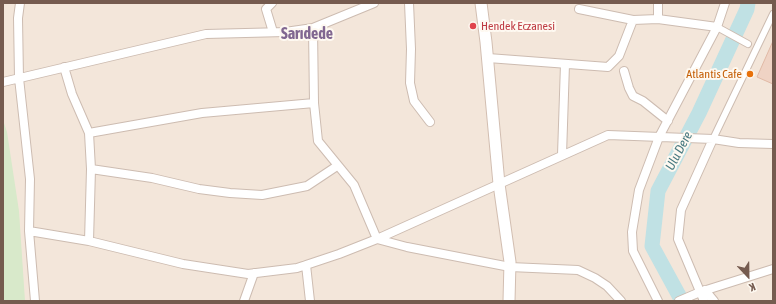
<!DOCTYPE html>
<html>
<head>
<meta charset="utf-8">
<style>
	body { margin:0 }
	#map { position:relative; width:776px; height:304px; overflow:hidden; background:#fbf4eb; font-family:"Asap Condensed",sans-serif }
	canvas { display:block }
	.frame { position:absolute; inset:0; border:4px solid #755b4f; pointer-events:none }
	.north { position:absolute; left:728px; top:256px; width:40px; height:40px; -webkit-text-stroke:3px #fef9f1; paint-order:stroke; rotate:158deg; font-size:11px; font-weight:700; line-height:16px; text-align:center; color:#755b4f }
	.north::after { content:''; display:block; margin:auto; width:14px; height:18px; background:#755b4f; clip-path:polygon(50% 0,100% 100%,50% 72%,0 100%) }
</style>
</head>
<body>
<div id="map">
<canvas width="776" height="304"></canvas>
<div class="frame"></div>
<div class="north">K</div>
</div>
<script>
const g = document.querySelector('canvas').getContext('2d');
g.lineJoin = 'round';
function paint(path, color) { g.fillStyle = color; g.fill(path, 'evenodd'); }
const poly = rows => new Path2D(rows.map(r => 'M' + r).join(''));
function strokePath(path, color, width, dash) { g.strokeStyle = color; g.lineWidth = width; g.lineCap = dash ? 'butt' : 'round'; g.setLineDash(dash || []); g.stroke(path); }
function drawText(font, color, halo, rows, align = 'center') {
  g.font = font + ' "Asap Condensed",sans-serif'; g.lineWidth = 4; g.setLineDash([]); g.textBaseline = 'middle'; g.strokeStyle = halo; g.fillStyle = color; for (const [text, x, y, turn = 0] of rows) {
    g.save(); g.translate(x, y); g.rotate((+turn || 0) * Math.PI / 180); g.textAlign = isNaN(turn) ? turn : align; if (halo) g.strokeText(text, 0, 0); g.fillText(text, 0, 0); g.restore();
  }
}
const residential = poly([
	[3,3,773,3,773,301,3,301]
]);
const green = poly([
	[3,120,7,132,19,211,25,301,3,301]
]);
const river = poly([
	[682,301,652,246,658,191,699,113,747,9,748,3]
]);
const building = poly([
	[773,41,773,84,757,77,773,41]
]);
const pedestrian = poly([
	[717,27,748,44],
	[713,139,773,14]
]);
const minor = poly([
	[20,3,18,18,19,78,30,179,29,231],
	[272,3,266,9,273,32],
	[409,3,411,49,410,83,414,101,430,122],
	[658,3,658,19],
	[579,9,633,20],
	[717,27,725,3],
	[313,28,314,103,318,141,354,185,377,239,608,135,713,139,739,143,773,144],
	[488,58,608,67,619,56,633,20,658,19,717,27,659,137,639,190,632,232,633,251,658,301],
	[64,67,72,94,89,133,91,169,89,241],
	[624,71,629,88,633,96,643,101,668,121],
	[3,82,206,34,285,32,313,28,374,3],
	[89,133,202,113,314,103],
	[562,155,565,64],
	[91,169,152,178,199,189,230,193,262,195,307,186,337,166],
	[306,265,310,301],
	[705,290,714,301],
	[35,301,29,231,89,241,183,264,248,274,297,268,339,254,377,239,407,247,510,267,578,270,595,278,607,286,621,301],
	[244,301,254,273],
	[679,301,700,292,773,269],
	[704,301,678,239,681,210,713,139]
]);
const secondary = poly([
	[481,3,486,42,499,184,510,262,509,301]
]);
const markers = [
	[473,26,4,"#e0444e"],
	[750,74,4,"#e8710a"]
];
const healthNames = [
	["Hendek Eczanesi",481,26]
];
const foodNames = [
	["Atlantis Cafe",742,74]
];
const waterNames = [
	["Ulu Dere",679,151,-62]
];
const districtNames = [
	["Sarıdede",307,34]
];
paint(residential, '#f3e6da');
paint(green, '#d8e9ca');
strokePath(river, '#c0e1e4', 15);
paint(building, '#efd3c4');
strokePath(building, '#e1baa6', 1);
strokePath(pedestrian, '#cdbcb1', 8);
strokePath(minor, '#cdbcb1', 10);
strokePath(secondary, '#d2beb1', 13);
strokePath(pedestrian, '#fff', 6);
strokePath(minor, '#fff', 8);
strokePath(secondary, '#fff', 11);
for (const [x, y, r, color] of markers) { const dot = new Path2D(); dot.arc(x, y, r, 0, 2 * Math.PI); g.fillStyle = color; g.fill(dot); strokePath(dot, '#fef9f1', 1.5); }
drawText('12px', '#be3a42', '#fef9f1', healthNames, 'left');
drawText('12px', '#c56008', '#fef9f1', foodNames, 'right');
drawText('italic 13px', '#477980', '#fef9f1', waterNames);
drawText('bold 16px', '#816791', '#fef9f1', districtNames);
</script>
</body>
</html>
